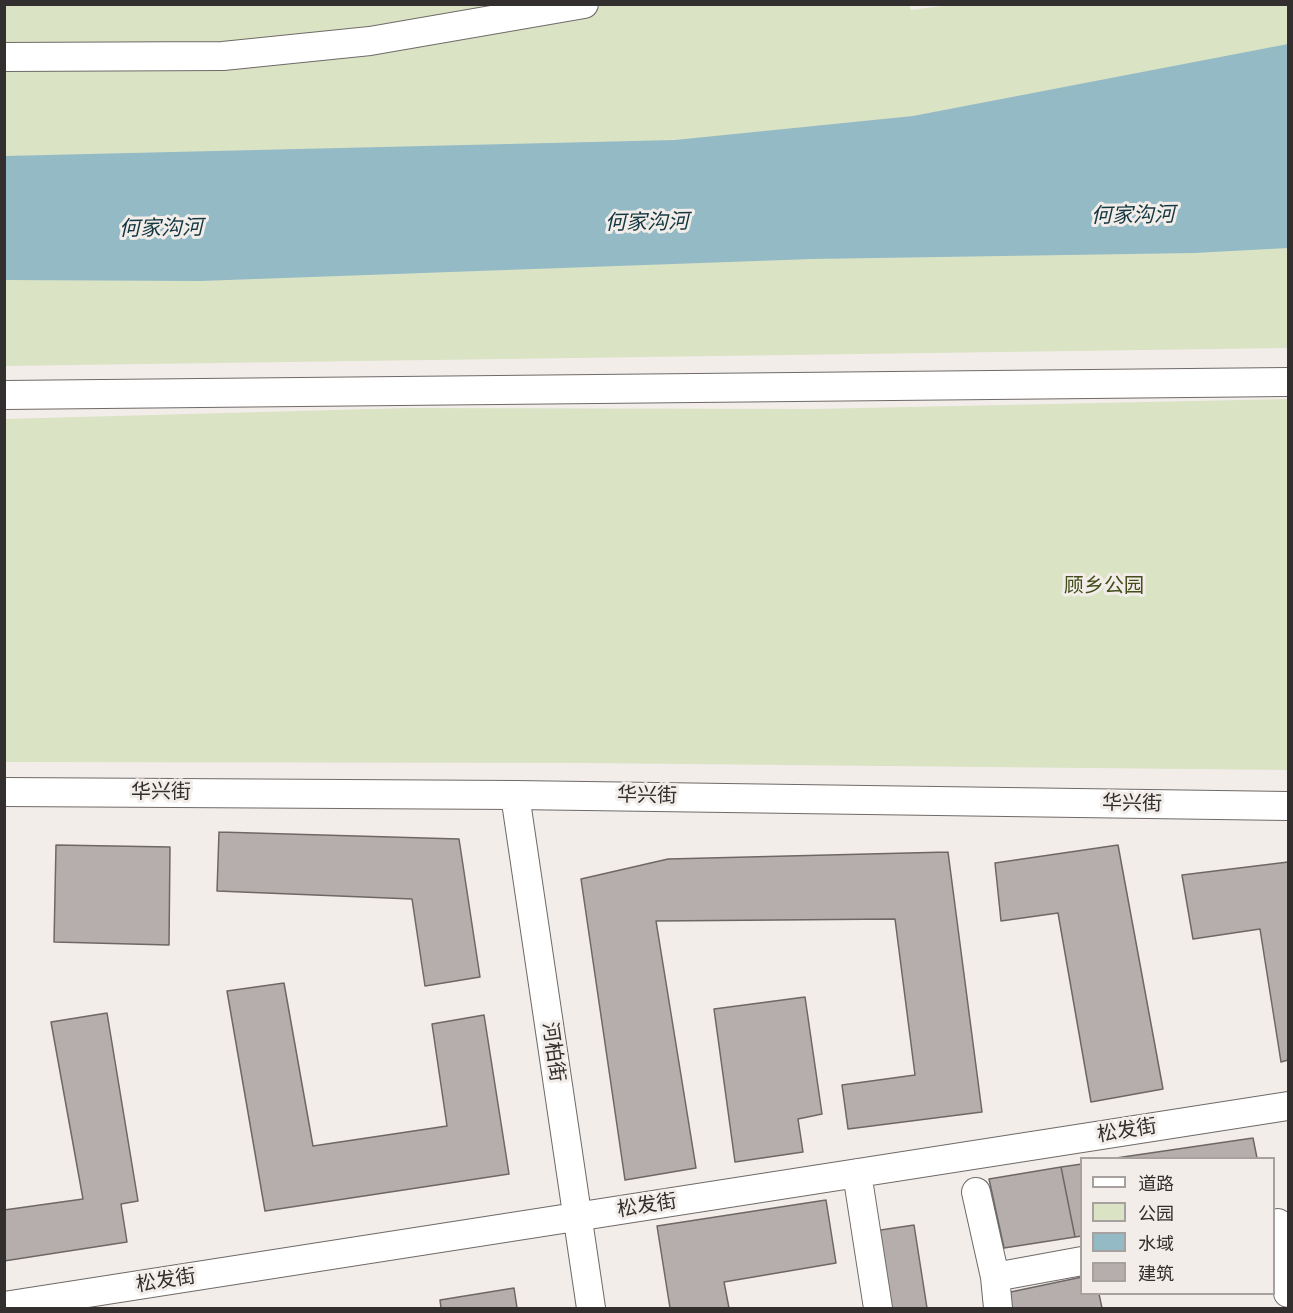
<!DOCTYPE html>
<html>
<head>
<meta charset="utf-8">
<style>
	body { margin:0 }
	#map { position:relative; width:1293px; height:1313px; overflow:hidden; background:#f3edea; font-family:Manrope,"Noto Sans SC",sans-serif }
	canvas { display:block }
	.frame { position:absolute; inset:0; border:6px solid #322f2e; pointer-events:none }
	.legend { position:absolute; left:1080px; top:1157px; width:195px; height:138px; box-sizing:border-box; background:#f3edea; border:2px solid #a6a19f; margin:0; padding:8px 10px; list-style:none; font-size:18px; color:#322f2e }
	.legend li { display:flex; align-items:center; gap:12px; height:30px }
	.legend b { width:30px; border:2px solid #a6a19f }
</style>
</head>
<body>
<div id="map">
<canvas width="1293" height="1313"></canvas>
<div class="frame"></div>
<ul class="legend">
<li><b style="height:8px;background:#fff"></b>道路</li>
<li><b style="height:16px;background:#dbe3c5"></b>公园</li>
<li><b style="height:16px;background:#94bac6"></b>水域</li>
<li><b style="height:16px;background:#b5aead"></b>建筑</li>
</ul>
</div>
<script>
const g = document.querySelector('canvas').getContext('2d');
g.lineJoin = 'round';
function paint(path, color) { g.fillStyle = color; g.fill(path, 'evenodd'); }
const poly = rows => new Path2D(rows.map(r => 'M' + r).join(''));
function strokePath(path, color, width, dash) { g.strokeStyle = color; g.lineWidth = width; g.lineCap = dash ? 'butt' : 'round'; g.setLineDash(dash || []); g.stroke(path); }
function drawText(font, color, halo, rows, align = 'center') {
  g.font = font + ' Manrope,"Noto Sans SC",sans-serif'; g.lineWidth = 6; g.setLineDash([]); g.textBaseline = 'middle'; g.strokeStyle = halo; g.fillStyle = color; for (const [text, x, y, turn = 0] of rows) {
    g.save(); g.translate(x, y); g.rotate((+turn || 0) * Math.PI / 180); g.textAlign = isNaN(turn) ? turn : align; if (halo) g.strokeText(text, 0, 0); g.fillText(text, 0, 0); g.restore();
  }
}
const green = poly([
	[909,4,911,10,958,4,1288,5,1288,348,5,366,4,5],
	[1288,399,1288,770,582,763,5,762,5,419,408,408,813,409]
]);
const water = poly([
	[1288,44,1288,248,1194,253,812,259,200,281,5,280,5,156,675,140,913,116]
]);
const building = poly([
	[219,832,459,839,480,977,425,986,412,899,217,891,219,832],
	[56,845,170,847,169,945,54,942,56,845],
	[1118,845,1163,1089,1091,1102,1058,913,1001,921,995,863,1118,845],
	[948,852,982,1112,848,1129,842,1085,915,1075,895,919,656,921,696,1168,625,1180,581,879,668,859,948,852],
	[1288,862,1288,1060,1281,1062,1260,929,1193,939,1182,875,1288,862],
	[284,983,313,1146,447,1126,432,1024,484,1015,509,1174,265,1211,227,991,284,983],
	[805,997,822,1114,798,1119,803,1152,735,1162,714,1009,805,997],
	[107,1013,138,1201,121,1204,127,1242,4,1261,4,1210,83,1199,51,1022,107,1013],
	[1253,1138,1257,1158,1116,1158,1253,1138],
	[1082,1164,1082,1236,1075,1237,1061,1167,1082,1164],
	[1061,1167,1075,1237,1004,1248,989,1179,1061,1167],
	[826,1200,836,1263,724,1282,729,1308,670,1308,657,1226,826,1200],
	[914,1225,927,1308,885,1308,874,1231,914,1225],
	[1082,1277,1082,1294,1099,1294,1102,1308,1004,1308,1001,1294,1082,1277],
	[514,1288,517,1308,441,1308,440,1300,514,1288]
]);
const minor = poly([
	[4,57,223,56,370,41,584,4],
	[4,395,1288,382],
	[4,792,515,795,1288,806],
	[515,795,591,1308],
	[857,1173,878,1308],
	[976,1192,995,1277,998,1308],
	[1278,1223,1288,1293],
	[995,1277,1082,1261],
	[4,1306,1288,1106]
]);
const parkNames = [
	["顾乡公园",1104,586]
];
const streetNames = [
	["华兴街",161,792],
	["华兴街",647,796,1],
	["华兴街",1132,804,1],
	["河柏街",553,1052,82],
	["松发街",1127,1131,-9],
	["松发街",647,1206,-9],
	["松发街",166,1281,-9]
];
const waterNames = [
	["何家沟河",1133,216,-1],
	["何家沟河",647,223,-1],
	["何家沟河",161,229,-1]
];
paint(green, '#dbe3c5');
paint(water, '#94bac6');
paint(building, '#b5aead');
strokePath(building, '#6d6766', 1.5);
strokePath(minor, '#6f6a67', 30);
strokePath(minor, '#fff', 28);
drawText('20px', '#444e1b', '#f3edea', parkNames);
drawText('20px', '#322f2e', '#f3edea', streetNames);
drawText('italic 21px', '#123741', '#f3edea', waterNames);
</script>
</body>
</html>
